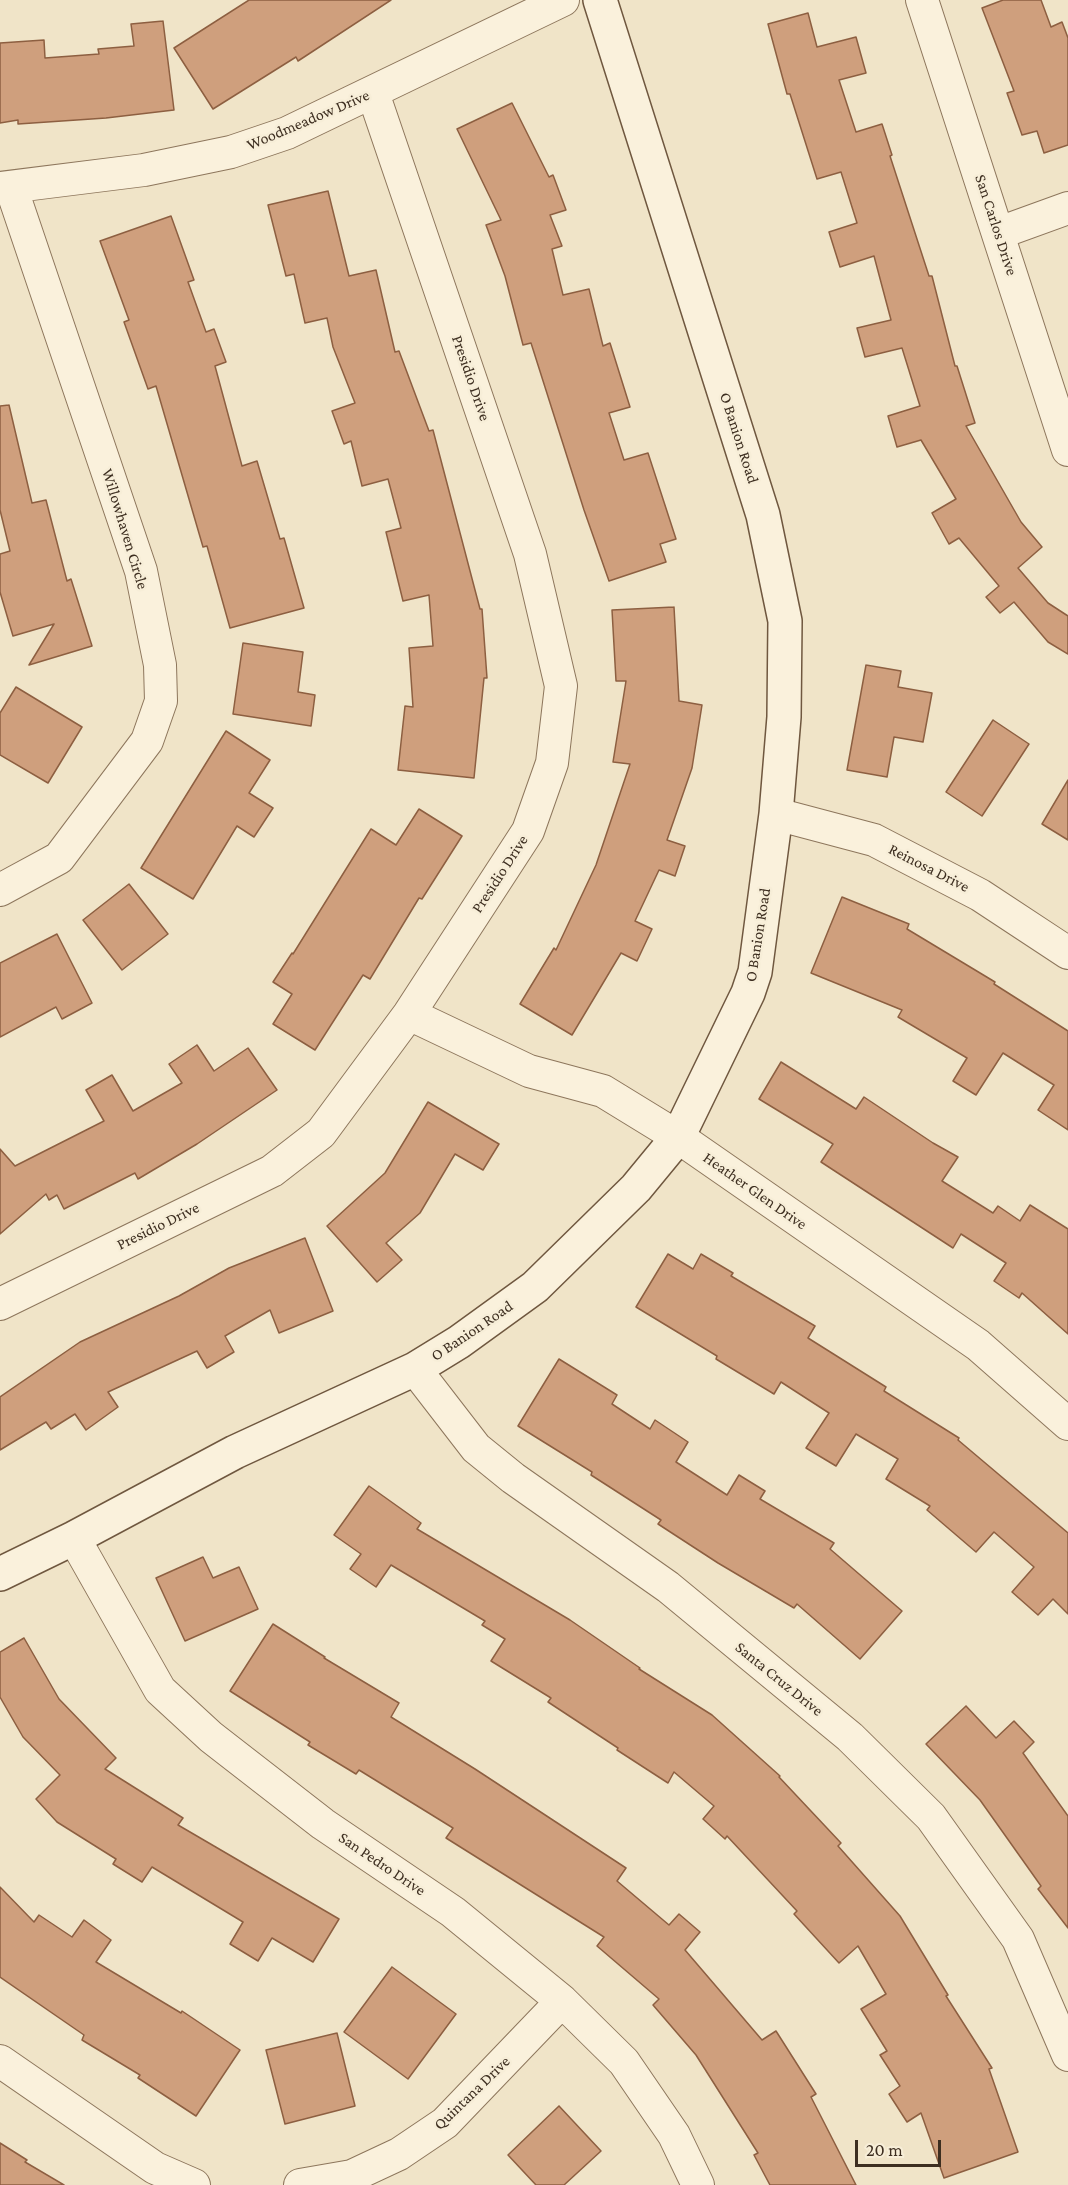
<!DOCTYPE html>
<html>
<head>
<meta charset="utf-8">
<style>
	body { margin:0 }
	#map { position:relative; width:1068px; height:2185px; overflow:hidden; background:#f0e4c8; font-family:"Crimson Pro",serif }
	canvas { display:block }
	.scale { position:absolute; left:855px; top:2140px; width:86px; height:27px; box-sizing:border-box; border:3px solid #3d2e20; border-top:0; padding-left:8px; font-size:18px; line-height:21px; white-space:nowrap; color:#3d2e20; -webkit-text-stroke:4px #f7eed8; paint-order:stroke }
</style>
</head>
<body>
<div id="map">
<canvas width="1068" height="2185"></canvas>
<div class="scale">20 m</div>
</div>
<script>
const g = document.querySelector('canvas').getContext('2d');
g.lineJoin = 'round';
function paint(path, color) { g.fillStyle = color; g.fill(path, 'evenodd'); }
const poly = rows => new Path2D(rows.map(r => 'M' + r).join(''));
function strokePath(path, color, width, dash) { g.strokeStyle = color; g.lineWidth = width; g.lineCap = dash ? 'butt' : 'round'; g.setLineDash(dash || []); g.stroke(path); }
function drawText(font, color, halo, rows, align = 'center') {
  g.font = font + ' "Crimson Pro",serif'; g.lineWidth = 5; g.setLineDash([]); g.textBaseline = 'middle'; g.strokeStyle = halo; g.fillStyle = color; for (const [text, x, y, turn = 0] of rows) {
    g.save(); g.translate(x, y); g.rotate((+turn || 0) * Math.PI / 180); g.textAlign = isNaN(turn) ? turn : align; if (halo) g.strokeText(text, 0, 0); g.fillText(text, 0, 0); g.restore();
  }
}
const building = poly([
	[249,0,391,0,298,61,296,57,213,109,174,48,249,0],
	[1003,0,1041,0,1051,27,1062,22,1068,38,1068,145,1044,153,1037,131,1022,135,1007,93,1014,91,982,8,1003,0],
	[808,13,817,47,856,37,866,73,839,80,856,132,882,124,892,155,890,156,929,276,932,276,955,366,957,366,975,423,966,426,1021,522,1042,547,1018,568,1048,603,1068,616,1068,654,1048,642,1014,602,1000,613,986,597,999,586,959,538,949,544,932,513,956,499,921,440,897,447,888,416,920,406,902,348,865,357,857,328,891,320,874,256,840,267,829,232,857,223,841,172,817,179,790,94,787,94,768,24,808,13],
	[163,21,174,110,106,118,18,124,18,120,0,123,0,43,44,40,45,58,99,54,98,49,134,46,131,24,163,21],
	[512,103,549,177,553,175,566,210,550,215,562,246,552,249,563,295,589,289,603,346,610,343,630,407,609,413,624,460,648,453,676,539,660,544,666,562,609,581,584,510,531,343,523,345,505,276,486,225,501,220,457,129,512,103],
	[328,191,349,276,376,270,395,352,399,351,429,431,433,430,480,609,482,609,487,678,484,678,474,778,398,770,405,706,413,707,409,648,433,646,429,595,403,601,386,532,401,528,388,479,362,486,351,441,344,444,332,411,355,403,333,347,327,318,305,323,294,274,286,276,268,205,328,191],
	[171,216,194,280,188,282,206,332,214,329,226,362,215,366,242,466,257,461,280,539,284,538,304,608,230,628,207,546,203,547,156,386,148,389,124,322,129,320,100,241,171,216],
	[9,405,32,503,46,500,67,581,71,579,92,646,29,665,54,624,13,636,0,592,0,554,10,551,0,510,0,406,9,405],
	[674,607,679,701,702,705,692,768,667,840,685,846,675,876,659,870,635,921,652,929,637,961,621,953,572,1035,520,1004,554,948,556,950,596,865,630,764,613,762,626,681,616,681,612,610,674,607],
	[243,643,303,652,298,692,315,695,311,726,233,714,243,643],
	[866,665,901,671,898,687,932,693,923,742,894,737,887,777,847,770,866,665],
	[16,687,82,727,48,783,0,755,0,713,16,687],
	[993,720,1029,744,982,816,946,792,993,720],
	[226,731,270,760,249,793,273,808,254,837,237,826,193,899,141,868,226,731],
	[1068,780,1068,840,1042,824,1068,780],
	[419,809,462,836,422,899,419,898,370,979,363,975,315,1050,273,1024,292,994,273,982,292,953,293,954,371,829,396,845,419,809],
	[129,884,168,934,122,970,83,920,129,884],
	[842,897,909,924,907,929,995,982,994,984,1068,1031,1068,1130,1038,1110,1054,1085,1003,1053,976,1095,953,1081,967,1058,898,1017,902,1010,811,973,842,897],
	[57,934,92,1003,62,1019,56,1007,0,1037,0,963,57,934],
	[197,1045,214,1071,248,1048,277,1090,197,1144,138,1179,135,1173,64,1209,57,1195,49,1200,46,1194,0,1234,0,1149,15,1166,104,1121,86,1090,112,1075,133,1111,182,1083,169,1064,197,1045],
	[781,1062,856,1109,864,1097,933,1143,958,1157,942,1181,993,1213,998,1206,1020,1221,1030,1205,1068,1229,1068,1334,1022,1293,1019,1298,994,1281,1006,1263,961,1234,953,1248,821,1162,833,1144,759,1099,781,1062],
	[428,1102,499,1144,483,1170,455,1154,420,1213,386,1243,402,1260,377,1282,327,1226,385,1173,428,1102],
	[305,1238,333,1311,279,1333,270,1310,225,1336,234,1352,207,1368,197,1351,108,1392,118,1407,86,1430,75,1414,51,1429,46,1422,0,1450,0,1397,80,1342,179,1296,229,1268,305,1238],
	[668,1254,693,1269,701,1254,733,1273,731,1276,815,1326,808,1338,886,1387,884,1391,959,1438,958,1440,1068,1533,1068,1614,1053,1599,1038,1615,1012,1592,1034,1567,994,1532,976,1552,927,1510,930,1506,886,1479,898,1459,856,1434,836,1466,806,1448,829,1413,781,1382,774,1394,716,1359,717,1356,636,1307,668,1254],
	[559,1359,617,1395,612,1404,650,1429,655,1420,688,1442,676,1462,727,1495,739,1475,765,1491,760,1499,834,1543,830,1549,902,1611,860,1659,797,1604,794,1608,718,1563,658,1524,661,1520,591,1475,592,1472,518,1426,559,1359],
	[369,1486,421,1523,417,1529,570,1620,640,1668,639,1669,712,1715,780,1776,779,1777,841,1843,838,1846,900,1916,948,1995,946,1996,992,2068,989,2069,1018,2152,944,2178,921,2113,907,2122,889,2094,900,2086,880,2055,887,2051,861,2009,886,1994,858,1946,839,1963,794,1914,797,1911,727,1836,725,1839,703,1819,714,1806,674,1772,668,1783,617,1750,618,1748,548,1702,551,1698,491,1661,505,1639,482,1625,485,1621,391,1565,376,1587,350,1569,361,1554,334,1535,369,1486],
	[203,1557,213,1578,239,1567,258,1609,185,1641,156,1578,203,1557],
	[273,1624,325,1657,324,1658,399,1703,391,1717,475,1769,626,1868,617,1881,669,1925,679,1914,700,1932,685,1950,762,2040,776,2031,816,2094,811,2097,856,2185,770,2185,754,2155,758,2153,696,2055,653,2005,659,1999,597,1946,604,1937,446,1838,453,1828,359,1770,356,1774,308,1745,310,1742,230,1691,273,1624],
	[24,1638,59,1699,116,1758,105,1769,183,1818,178,1825,339,1919,313,1962,272,1938,258,1961,230,1944,243,1922,152,1867,142,1882,113,1864,116,1859,57,1822,36,1799,60,1775,23,1737,0,1697,0,1652,24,1638],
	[966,1706,996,1738,1014,1721,1034,1742,1023,1753,1068,1816,1068,1928,1038,1889,1041,1886,980,1800,926,1744,966,1706],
	[0,1887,34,1922,39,1915,72,1937,84,1920,111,1940,96,1962,181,2013,182,2011,240,2050,196,2116,138,2078,140,2075,82,2040,84,2035,0,1977,0,1887],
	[392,1967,456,2014,408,2079,344,2032,392,1967],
	[337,2033,355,2106,285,2124,266,2050,337,2033],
	[559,2106,601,2151,564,2185,536,2185,508,2155,559,2106],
	[0,2143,27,2160,25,2162,64,2185,0,2185,0,2143]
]);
const street = poly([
	[922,0,1068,450],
	[0,188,144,170,231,152,287,133,563,0],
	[999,233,1068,208],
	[776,814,874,840,980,895,1068,953],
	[0,890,59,858,147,741,161,701,160,665,141,571,11,187],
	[409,1014,529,1071,603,1091,678,1137,978,1345,1068,1424],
	[0,1304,272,1171,321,1133,409,1014,528,831,552,763,561,686,530,554,373,93],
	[415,1369,476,1448,513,1478,668,1587,850,1737,931,1817,1018,1939,1068,2055],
	[74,1538,160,1690,211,1737,323,1824,453,1912,562,2001,624,2062,674,2135,698,2185],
	[0,2061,155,2168,194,2185],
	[300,2185,352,2176,399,2154,445,2123,562,2001]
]);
const secondary = poly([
	[0,1574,74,1538,235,1452,415,1369,459,1342,535,1287,636,1188,678,1137,748,993,755,972,776,814,784,717,785,621,763,515,600,0]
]);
const streetNames = [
	["Woodmeadow Drive",308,120,-23],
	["San Carlos Drive",996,225,72],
	["Presidio Drive",471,378,71],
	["O Banion Road",739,438,72],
	["Willowhaven Circle",125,529,73],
	["Reinosa Drive",929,868,27],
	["Presidio Drive",500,874,-57],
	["O Banion Road",758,935,-81],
	["Heather Glen Drive",755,1191,35],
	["Presidio Drive",158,1226,-26],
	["O Banion Road",472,1331,-34],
	["Santa Cruz Drive",779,1679,39],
	["San Pedro Drive",382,1864,34],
	["Quintana Drive",472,2093,-44]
];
paint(building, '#cf9f7d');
strokePath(building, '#8d5f41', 1.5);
strokePath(street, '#8d765c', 34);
strokePath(secondary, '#6f573f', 36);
strokePath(street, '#faf1dc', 32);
strokePath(secondary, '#faf1dc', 33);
drawText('16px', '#3d2e20', '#f7eed8', streetNames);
</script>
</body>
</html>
